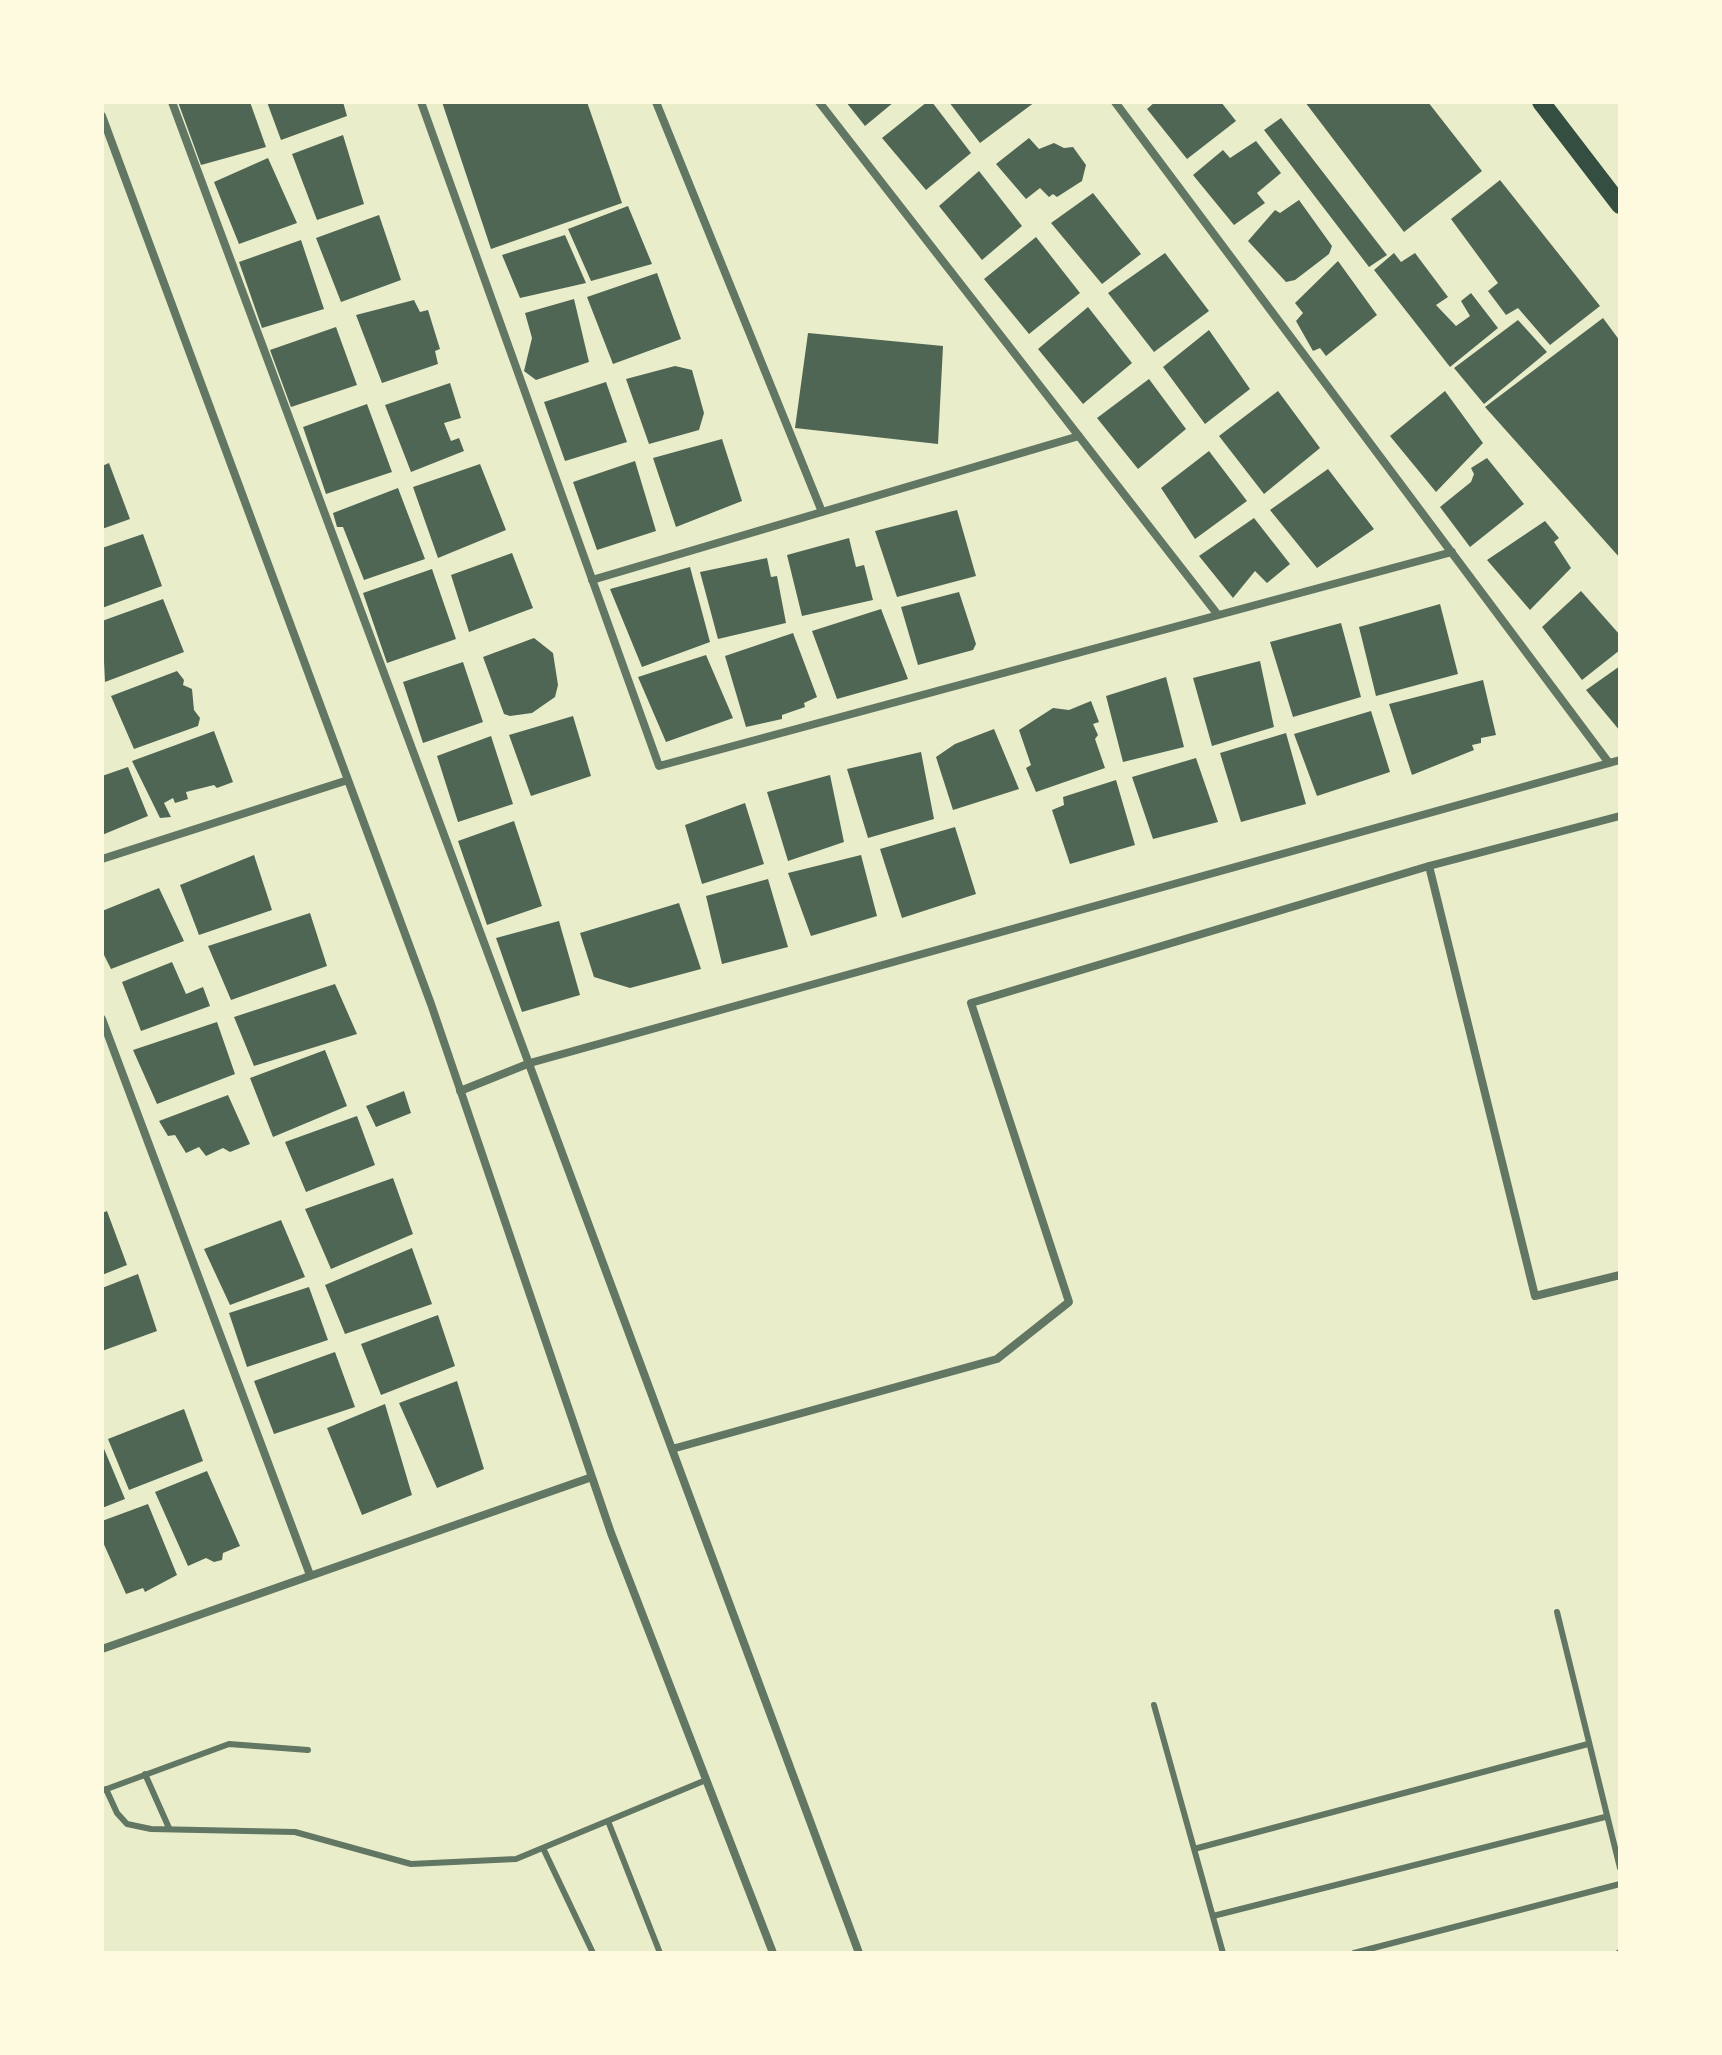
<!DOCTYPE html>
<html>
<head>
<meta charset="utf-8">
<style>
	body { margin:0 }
	#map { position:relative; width:1722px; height:2055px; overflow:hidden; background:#e9edc9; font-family:"Fira Sans",sans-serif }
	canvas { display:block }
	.frame { position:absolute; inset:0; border:104px solid #fefae0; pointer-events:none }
</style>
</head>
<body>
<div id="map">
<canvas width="1722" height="2055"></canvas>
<div class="frame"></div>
</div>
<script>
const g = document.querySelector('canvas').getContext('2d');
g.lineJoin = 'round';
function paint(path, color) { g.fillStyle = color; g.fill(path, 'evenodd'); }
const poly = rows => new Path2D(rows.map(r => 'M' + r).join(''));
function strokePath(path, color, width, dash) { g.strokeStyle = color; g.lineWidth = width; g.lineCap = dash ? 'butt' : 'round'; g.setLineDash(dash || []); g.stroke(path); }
const building = poly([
	[178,102,250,102,266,147,201,165],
	[267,102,343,102,347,116,281,140],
	[442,102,587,102,622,203,491,249],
	[846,102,894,102,865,126],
	[927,102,932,102,971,153,926,190,882,138],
	[949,102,1035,102,980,143],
	[1155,102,1221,102,1236,121,1187,159,1147,109],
	[1305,102,1428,102,1482,171,1404,232],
	[1281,118,1387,255,1369,267,1264,130],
	[343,135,364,204,317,220,292,154],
	[1029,138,1039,149,1054,143,1064,148,1073,147,1086,165,1082,181,1057,197,1053,194,1049,197,1040,188,1026,199,996,164],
	[1256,141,1281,173,1257,193,1265,203,1234,225,1193,175,1223,150,1230,158],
	[268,158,297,223,239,244,214,182],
	[979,171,1022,226,982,260,939,206],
	[1500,180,1600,306,1550,345,1518,308,1506,315,1488,291,1498,283,1451,219],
	[1093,193,1141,254,1102,284,1051,223],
	[1299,200,1332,246,1329,254,1295,280,1286,282,1248,241,1275,210,1280,213],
	[628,206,652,264,591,281,568,229],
	[379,215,401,280,341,302,316,238],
	[565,235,586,283,520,298,502,255],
	[1036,237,1080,293,1029,334,984,279],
	[301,240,324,309,262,328,239,262],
	[1165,253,1209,311,1154,352,1108,293],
	[1394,253,1401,262,1415,253,1448,297,1436,305,1456,326,1470,316,1461,301,1471,293,1498,328,1450,367,1374,270],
	[1338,261,1377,315,1326,356,1320,348,1313,351,1296,321,1303,313,1295,303],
	[657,273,681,339,613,364,587,297],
	[574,299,589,362,536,380,524,371,532,338,525,313],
	[414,300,420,312,428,310,440,349,435,351,438,364,382,383,356,315],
	[1088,307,1132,363,1083,404,1038,349],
	[1603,318,1620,341,1620,558,1485,407],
	[1518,320,1547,352,1484,404,1454,368],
	[336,327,357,385,291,407,270,350],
	[1209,330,1250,389,1205,424,1163,367],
	[808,333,943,346,938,444,795,428],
	[675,366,692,370,704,413,699,430,649,444,626,379],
	[1149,379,1186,429,1138,469,1097,418],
	[606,382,627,442,565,461,544,402],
	[450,383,461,418,444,423,451,441,459,438,464,451,411,472,385,405],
	[1278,391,1320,448,1264,494,1219,436],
	[1445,391,1483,443,1436,492,1390,436],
	[367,404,392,472,326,494,303,427],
	[722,439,742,501,676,527,653,458],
	[1209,451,1247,501,1195,539,1161,488],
	[1487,458,1524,504,1470,547,1440,507,1471,482,1474,474,1471,468],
	[635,461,656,531,597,550,573,482],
	[109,463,130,519,102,529,102,466],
	[480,464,506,530,438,558,413,487],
	[1328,469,1374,529,1317,568,1270,510],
	[398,488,425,559,364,580,343,527,337,527,333,513],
	[957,510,976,576,897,597,875,531],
	[1254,518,1290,564,1267,583,1255,571,1233,598,1199,556],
	[1545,521,1559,538,1554,542,1571,568,1530,610,1487,560],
	[143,534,162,586,102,608,102,548],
	[849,538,856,567,864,565,873,600,802,616,787,555],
	[512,553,533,608,469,632,451,575],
	[767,558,771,577,777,576,786,623,718,639,700,572],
	[690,567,710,642,642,667,610,589],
	[432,569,456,639,387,663,363,593],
	[1581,591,1620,635,1620,650,1582,680,1542,627],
	[959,592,976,644,973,650,918,665,901,607],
	[163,599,184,652,105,682,102,621],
	[1440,604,1458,674,1376,696,1359,627],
	[881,609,908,679,837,699,812,631],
	[1341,623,1361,697,1293,717,1270,642],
	[793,633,817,697,804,703,805,707,782,715,782,719,746,727,725,656],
	[534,638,553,653,558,685,555,697,532,713,510,716,504,714,483,657],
	[706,655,733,718,666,742,638,677],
	[1260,661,1274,727,1212,746,1193,678],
	[463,662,483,722,423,743,403,682],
	[1620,666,1620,731,1586,690],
	[177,671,184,680,183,685,192,689,194,710,200,718,198,726,134,749,111,696],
	[1166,677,1184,747,1123,762,1106,696],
	[1483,680,1496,735,1481,738,1481,743,1472,745,1474,750,1412,775,1389,704],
	[1091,701,1099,722,1093,724,1098,735,1095,739,1105,768,1036,792,1026,768,1031,765,1019,730,1053,708,1069,710],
	[1371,711,1390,772,1317,796,1294,734],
	[573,716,591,776,531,796,509,735],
	[994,729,1019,789,953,810,936,757,955,744],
	[214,731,233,782,217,788,214,785,186,792,188,799,175,803,173,798,164,803,171,817,160,818,132,761],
	[1286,733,1306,804,1241,822,1220,753],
	[491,736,513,804,458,822,437,756],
	[921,752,934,819,868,838,847,769],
	[1196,758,1218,822,1153,839,1132,777],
	[128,767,148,816,102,835,102,776],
	[830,775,844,842,788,861,767,792],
	[1116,780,1135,845,1070,864,1052,810,1064,805,1063,797],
	[745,803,764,864,702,884,685,825],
	[514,821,542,906,487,925,458,841],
	[955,827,976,894,902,918,880,849],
	[254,855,272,910,199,935,180,885],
	[861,855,877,916,811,936,788,873],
	[768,879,788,947,722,964,706,896],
	[159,888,184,941,111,969,102,951,102,911],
	[679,903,701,969,630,988,594,977,580,933],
	[310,913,327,966,231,1000,208,946],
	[559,921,580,995,522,1012,496,938],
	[172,962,186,994,203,987,210,1006,141,1031,122,982],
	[335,984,357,1034,254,1066,234,1017],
	[217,1022,235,1074,157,1104,133,1050],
	[325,1050,347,1106,273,1137,250,1078],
	[404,1091,411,1113,376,1127,366,1106],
	[228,1095,250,1144,230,1152,223,1148,206,1156,199,1147,186,1153,175,1135,168,1136,159,1121],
	[357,1116,375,1165,306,1192,285,1142],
	[393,1178,413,1234,331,1269,305,1209],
	[107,1211,127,1265,102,1275,102,1213],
	[281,1220,305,1277,230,1305,204,1249],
	[412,1248,432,1304,345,1334,325,1285],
	[138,1274,157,1331,102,1351,102,1288],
	[309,1287,328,1340,247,1367,229,1313],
	[438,1315,455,1366,381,1395,361,1344],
	[335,1352,355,1407,274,1434,254,1381],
	[457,1381,484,1469,437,1488,399,1403],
	[385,1404,412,1495,362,1515,327,1428],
	[184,1409,203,1461,129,1490,108,1439],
	[102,1444,125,1499,102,1508],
	[207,1471,240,1546,223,1553,222,1560,214,1562,206,1558,188,1566,155,1492],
	[148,1504,177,1575,145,1592,143,1588,126,1594,102,1540,102,1521]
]);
const service = poly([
	[1557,1612,1620,1868],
	[1154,1705,1223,1953],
	[145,1774,169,1828],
	[106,1789,117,1813,127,1824,151,1829,295,1832,411,1864,516,1859,706,1780],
	[104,1790,229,1744,308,1750],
	[608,1821,660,1953],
	[543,1848,593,1953],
	[1194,1849,1588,1744],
	[1213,1916,1605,1817],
	[1354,1953,1620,1884],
	[1618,1953,1620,1952]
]);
const minor = poly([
	[172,102,859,1953],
	[421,102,659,766,1452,552],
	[656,102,822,512],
	[819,102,1218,615],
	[1115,102,1609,763],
	[102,116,431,1004,611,1533,773,1953],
	[592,580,1079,436],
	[102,859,348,780],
	[1429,866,1535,1296,1620,1275],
	[102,1019,310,1575],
	[460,1091,530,1063,1620,760],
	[672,1449,997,1359,1069,1302,971,1003,1429,866,1620,816],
	[102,1649,592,1477]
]);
const primary = poly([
	[1541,102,1620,205]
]);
paint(building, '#4f6655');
strokePath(service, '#617663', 6);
strokePath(minor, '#617663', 8);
strokePath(primary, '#344e41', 18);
</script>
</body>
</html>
